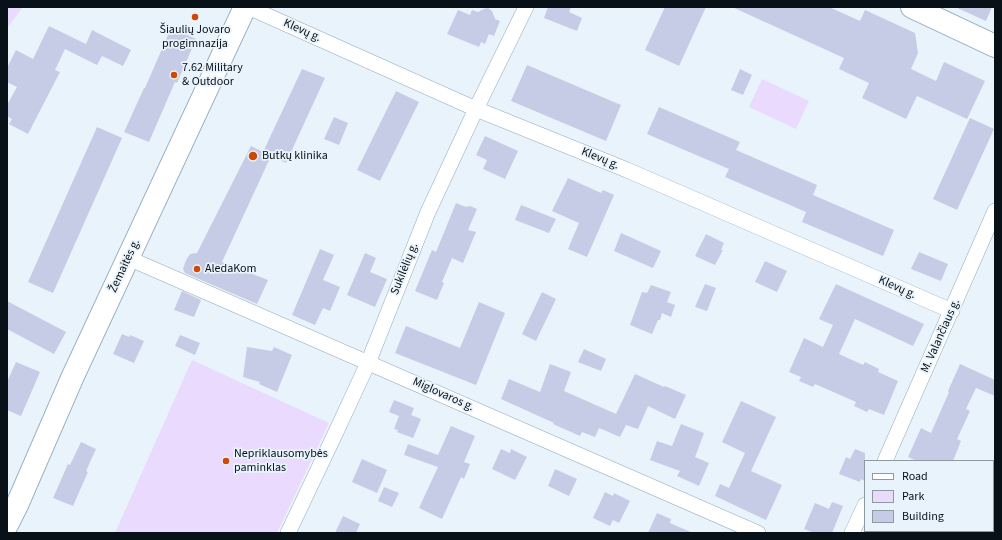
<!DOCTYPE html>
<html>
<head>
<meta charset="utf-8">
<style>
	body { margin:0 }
	#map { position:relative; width:1002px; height:540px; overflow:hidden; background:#e9f3fb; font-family:"Source Sans 3",sans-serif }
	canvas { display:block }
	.frame { position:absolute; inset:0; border:8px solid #091118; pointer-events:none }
	.legend { position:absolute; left:864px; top:460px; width:130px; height:72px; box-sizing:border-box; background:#e9f3fb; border:1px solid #8f99a0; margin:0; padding:5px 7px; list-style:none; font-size:12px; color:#091118 }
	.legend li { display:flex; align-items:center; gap:8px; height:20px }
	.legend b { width:20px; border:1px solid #8f99a0 }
</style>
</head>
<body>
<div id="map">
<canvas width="1002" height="540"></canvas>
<div class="frame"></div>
<ul class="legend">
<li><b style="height:5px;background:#fff"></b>Road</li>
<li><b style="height:11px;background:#eadafd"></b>Park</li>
<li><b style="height:11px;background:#c6cce6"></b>Building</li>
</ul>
</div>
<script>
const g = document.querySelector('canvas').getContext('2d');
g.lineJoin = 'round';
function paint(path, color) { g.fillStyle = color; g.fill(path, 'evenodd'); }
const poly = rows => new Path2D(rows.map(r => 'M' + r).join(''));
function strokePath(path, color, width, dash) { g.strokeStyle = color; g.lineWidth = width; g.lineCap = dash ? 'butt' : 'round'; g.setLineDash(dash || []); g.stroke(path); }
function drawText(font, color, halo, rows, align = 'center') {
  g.font = font + ' "Source Sans 3",sans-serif'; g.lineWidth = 3.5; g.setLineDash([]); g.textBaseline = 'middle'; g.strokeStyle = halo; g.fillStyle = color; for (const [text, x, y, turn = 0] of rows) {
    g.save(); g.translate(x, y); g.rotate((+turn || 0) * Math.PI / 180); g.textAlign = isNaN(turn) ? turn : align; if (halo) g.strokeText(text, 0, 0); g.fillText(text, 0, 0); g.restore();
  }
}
const green = poly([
	[7,7,23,7,7,28],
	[762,79,809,101,796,129,749,107],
	[192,360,329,423,277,533,115,533]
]);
const building = poly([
	[548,7,571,7,569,12,582,18,577,31,544,18],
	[665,7,706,7,679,66,645,50],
	[732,7,829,7,860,21,865,10,915,33,918,53,911,69,936,81,944,62,985,81,967,119,917,96,906,119,862,98,869,83,839,69,844,58],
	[955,7,992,7,986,21],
	[488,8,492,11,495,19,500,21,494,36,489,34,485,44,481,42,479,47,447,34,458,10,470,15,472,10,478,12,484,9],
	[49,26,86,44,92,30,131,50,123,66,102,56,97,65,65,49,55,70,60,72,28,134,9,124,12,119,7,116,7,105,17,87,7,82,7,68,16,50,33,59],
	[171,28,196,39,177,83,175,82,149,142,124,132,144,88,145,88],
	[527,65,621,105,606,141,511,101],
	[302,69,325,78,286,163,271,156,222,262,268,280,257,304,185,273,183,269,186,260,190,254,197,253,251,146,263,152],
	[740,69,752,75,743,95,731,90],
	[396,91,419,102,380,181,357,170],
	[659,107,740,142,736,150,817,185,813,195,894,230,883,256,802,222,806,212,725,177,729,169,647,134],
	[334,117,348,123,339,145,324,139],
	[970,118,994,129,957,210,933,199],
	[97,127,122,138,53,293,28,282],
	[485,136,518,151,505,179,483,169,487,160,476,155],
	[568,178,601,193,603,190,614,195,587,257,568,249,579,223,552,211],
	[456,203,466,207,470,206,477,209,468,230,476,232,463,263,452,258,442,282,444,283,437,300,415,291,432,250,436,252],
	[521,205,556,219,549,233,515,220],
	[621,233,661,251,653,268,614,251],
	[706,234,724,243,721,250,723,250,715,265,695,256],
	[320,249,334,255,323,280,340,287,330,311,323,308,315,325,292,315],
	[919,252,948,264,941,281,911,269],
	[365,253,376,258,370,272,387,279,375,307,347,295],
	[765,261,787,271,777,292,755,282],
	[705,284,716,288,707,311,695,307],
	[836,284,924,324,913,346,855,319,839,354,863,365,865,362,879,369,878,372,898,381,884,415,869,409,867,412,854,406,856,402,815,384,813,387,799,381,801,377,789,372,804,338,823,347,833,325,819,319],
	[651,285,671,292,667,302,675,305,671,317,662,313,660,320,658,320,652,334,630,325,642,292,647,293],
	[182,291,201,300,194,317,174,310],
	[542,292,556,299,536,341,522,334],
	[7,301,66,332,54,354,7,329],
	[479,302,505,313,476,385,395,353,406,326,460,348],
	[122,334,129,337,130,335,144,341,134,363,113,354],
	[180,335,200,343,195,355,175,346],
	[247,347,272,351,274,347,292,355,277,392,259,384,260,382,243,377],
	[584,349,606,359,601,371,578,362],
	[16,362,40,372,21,416,7,410,7,382],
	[550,364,571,372,564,391,616,414,635,374,664,387,665,386,686,395,675,419,648,406,638,429,626,425,620,437,599,428,595,437,582,432,580,436,553,424,554,423,501,399,509,379,540,392],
	[960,364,995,380,995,396,976,388,966,409,970,411,957,439,961,441,953,461,917,461,908,457,921,428,931,433,949,392,948,391],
	[394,400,414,408,411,415,421,419,413,438,397,432,398,430,394,429,399,416,389,412],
	[741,401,776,417,751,471,782,485,766,520,715,496,720,484,729,488,745,453,722,442],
	[681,424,704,433,695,457,709,463,699,486,677,476,680,471,650,460,657,441,672,446],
	[451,426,475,436,464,462,470,464,464,479,461,477,442,519,419,508,438,467,404,455,408,444,438,455],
	[81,442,96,449,86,471,88,472,73,506,53,498,68,464,70,465],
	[501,449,510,453,511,449,527,457,515,480,492,469],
	[855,449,865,453,865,481,861,479,860,482,839,474,846,457,850,459],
	[362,459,387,470,377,493,352,482],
	[555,469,577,479,569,496,548,486],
	[384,487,399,493,392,507,378,501],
	[605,492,613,496,614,493,630,501,619,523,613,520,610,526,593,518],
	[832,502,843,506,832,533,814,533,804,529,815,503,829,509],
	[657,513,671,519,670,523,693,533,648,533],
	[343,516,360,524,356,533,335,533]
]);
const street = poly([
	[248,7,476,109,627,170,952,311],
	[128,258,758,533],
	[885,461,995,211],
	[288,533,336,432,368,363,428,212,476,109,526,7],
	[852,533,865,505]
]);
const secondary = poly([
	[912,7,995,46]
]);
const highway = poly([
	[7,525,17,505,73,376,245,7]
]);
const markers = [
	[195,17,4,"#ce4904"],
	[174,75,4,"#ce4904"],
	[253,156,5,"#ce4904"],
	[197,269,4,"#ce4904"],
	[226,461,4,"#ce4904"]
];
const poiNames = [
	["Šiaulių Jovaro",195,30,"center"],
	["progimnazija",195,44,"center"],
	["7.62 Military",182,68],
	["& Outdoor",182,82],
	["Butkų klinika",262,156],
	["AledaKom",205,269],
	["Nepriklausomybės",234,454],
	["paminklas",234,468]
];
const streetNames = [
	["Klevų g.",302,31,24],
	["Klevų g.",600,159,22],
	["Žemaitės g.",125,266,-65],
	["Sukilėlių g.",405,269,-68],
	["Klevų g.",897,288,24],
	["M. Valančiaus g.",941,336,-66],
	["Miglovaros g.",443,395,24]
];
paint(green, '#eadafd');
paint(building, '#c6cce6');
strokePath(street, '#95abbe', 16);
strokePath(secondary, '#95abbe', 24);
strokePath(highway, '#95abbe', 24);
strokePath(street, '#fff', 15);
strokePath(secondary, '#fff', 22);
strokePath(highway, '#fff', 22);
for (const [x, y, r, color] of markers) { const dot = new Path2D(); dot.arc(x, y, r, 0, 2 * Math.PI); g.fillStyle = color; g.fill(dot); strokePath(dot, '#e9f3fb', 1.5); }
drawText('12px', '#091118', '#e9f3fb', poiNames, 'left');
drawText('12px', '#091118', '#e9f3fb', streetNames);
</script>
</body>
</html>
